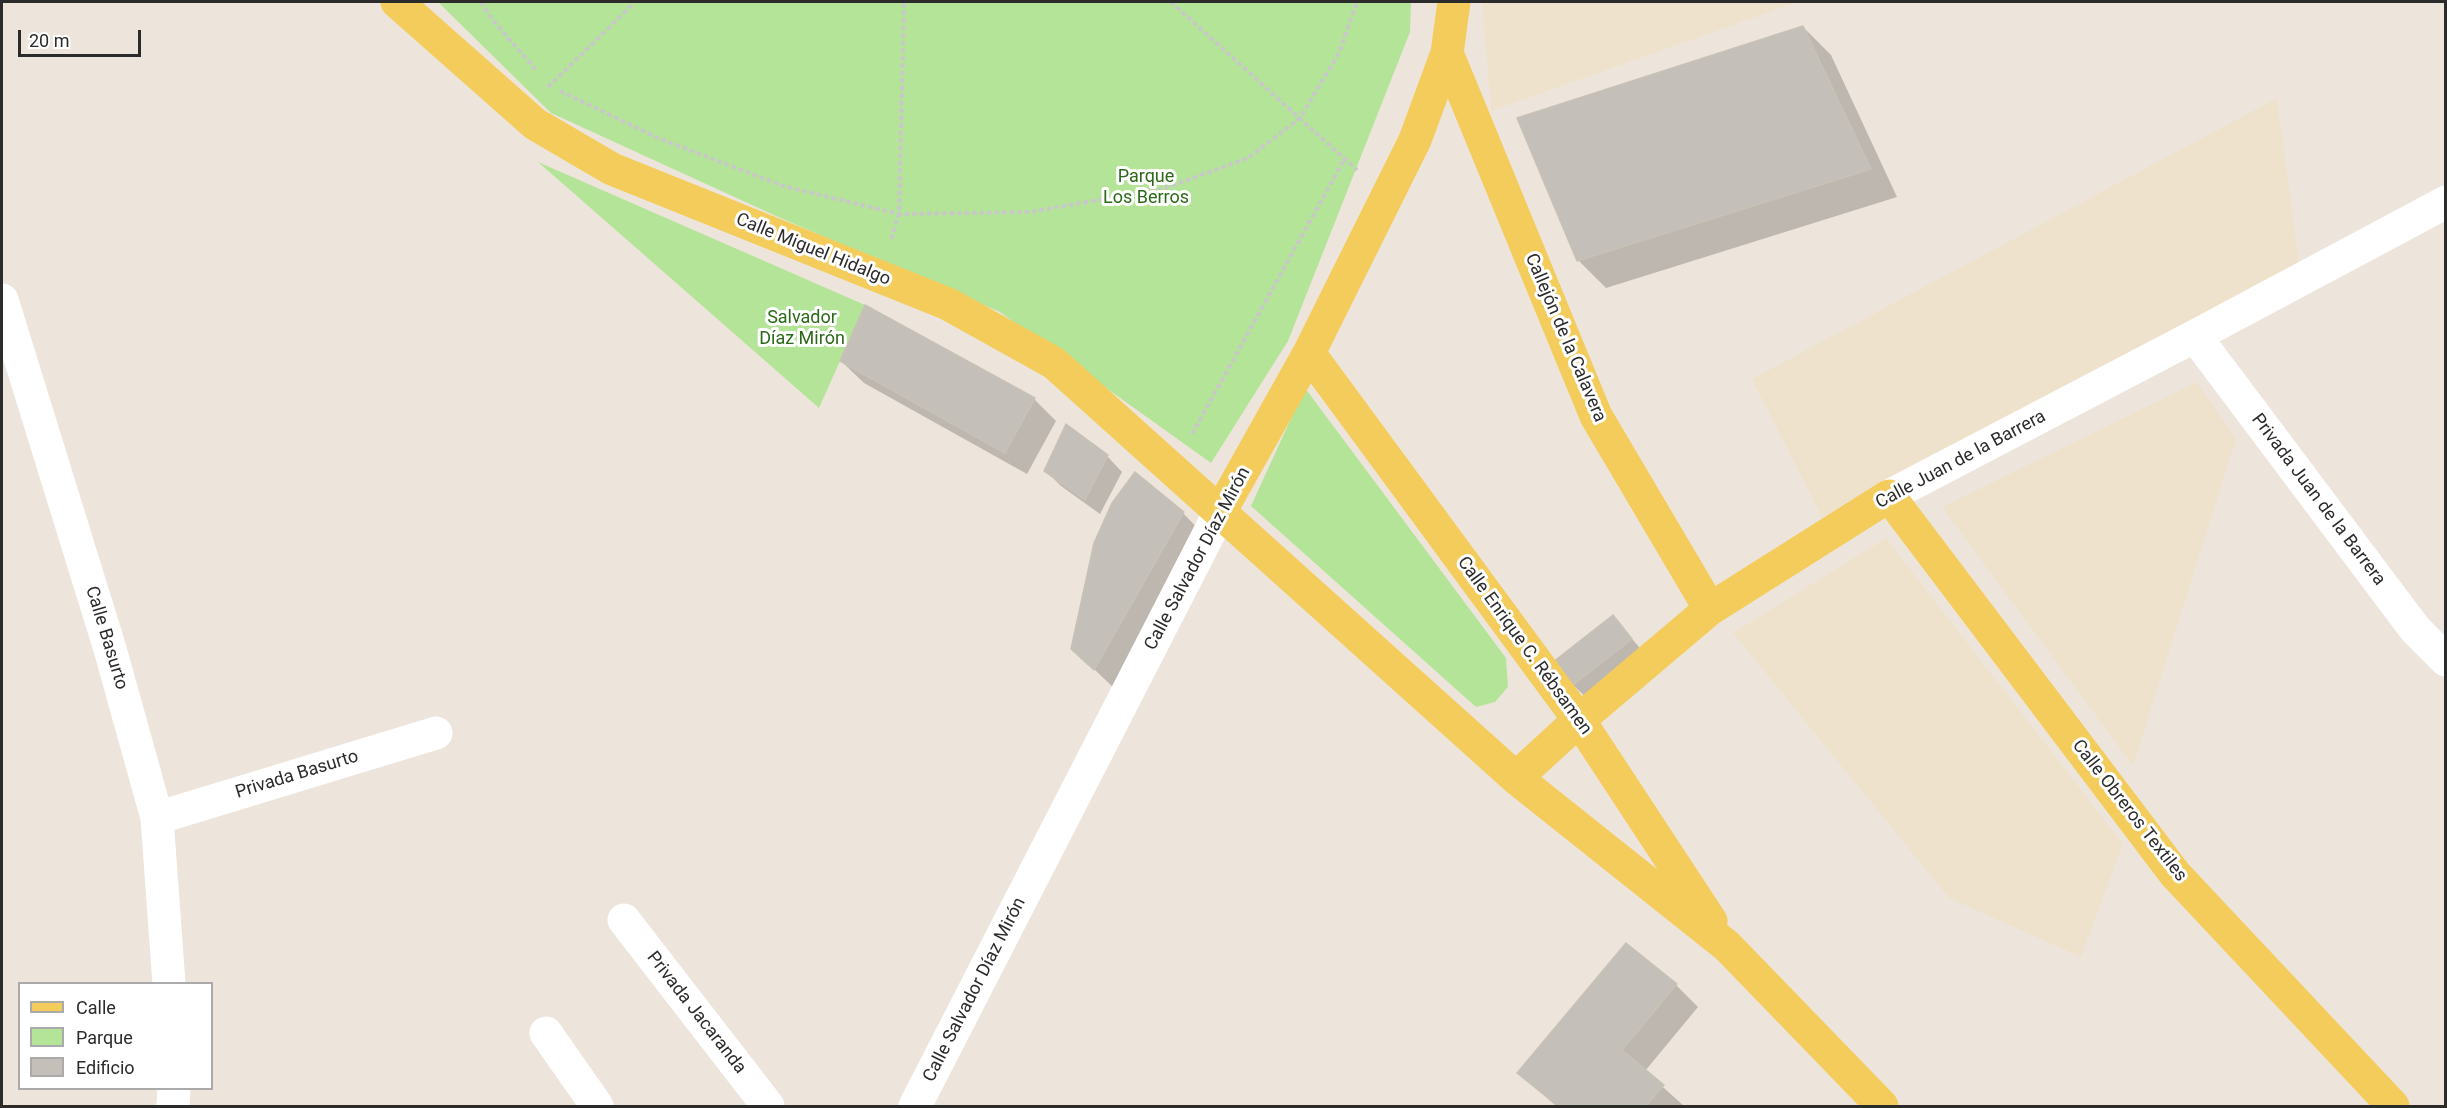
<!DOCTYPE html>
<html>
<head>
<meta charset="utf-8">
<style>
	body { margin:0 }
	#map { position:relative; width:2447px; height:1108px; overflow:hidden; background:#ede5dc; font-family:Roboto,sans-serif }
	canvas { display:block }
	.frame { position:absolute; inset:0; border:3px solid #2b2b2b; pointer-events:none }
	.legend { position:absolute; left:18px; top:982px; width:195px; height:108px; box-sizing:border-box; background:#fff; border:2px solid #aaa; margin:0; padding:8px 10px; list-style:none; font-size:18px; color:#2b2b2b }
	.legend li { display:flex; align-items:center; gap:12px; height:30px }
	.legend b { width:30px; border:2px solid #aaa }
	.scale { position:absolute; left:18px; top:30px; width:123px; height:27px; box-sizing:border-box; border:3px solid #2b2b2b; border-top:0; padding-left:8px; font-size:18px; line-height:21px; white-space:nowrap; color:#2b2b2b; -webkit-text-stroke:4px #fff; paint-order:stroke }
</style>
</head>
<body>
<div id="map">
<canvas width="2447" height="1108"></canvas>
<div class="frame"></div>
<ul class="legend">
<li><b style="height:8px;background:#f3cc5c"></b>Calle</li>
<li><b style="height:16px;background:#b4e498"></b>Parque</li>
<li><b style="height:16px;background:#c5bfb9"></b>Edificio</li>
</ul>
<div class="scale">20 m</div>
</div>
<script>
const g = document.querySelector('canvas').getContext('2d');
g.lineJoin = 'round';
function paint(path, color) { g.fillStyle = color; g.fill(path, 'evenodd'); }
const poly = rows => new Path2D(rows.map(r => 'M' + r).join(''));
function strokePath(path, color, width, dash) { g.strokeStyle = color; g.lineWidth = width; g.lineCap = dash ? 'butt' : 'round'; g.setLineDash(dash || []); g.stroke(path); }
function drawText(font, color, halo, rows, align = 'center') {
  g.font = font + ' Roboto,sans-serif'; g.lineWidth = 6; g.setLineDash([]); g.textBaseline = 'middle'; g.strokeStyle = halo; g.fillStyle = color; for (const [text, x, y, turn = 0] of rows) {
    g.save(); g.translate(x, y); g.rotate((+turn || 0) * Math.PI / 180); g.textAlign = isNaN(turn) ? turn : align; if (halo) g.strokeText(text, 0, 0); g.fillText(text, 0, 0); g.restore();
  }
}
const education = poly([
	[1482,2,1798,2,1491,111],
	[2277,98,2300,270,1823,519,1752,379],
	[2197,382,2236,439,2133,766,1942,507],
	[1886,538,2123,844,2081,957,1949,898,1733,633]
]);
const green = poly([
	[438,2,1411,2,1410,32,1288,341,1211,463,1000,312,776,216,551,113],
	[538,162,865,305,819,408],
	[1305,388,1506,658,1508,687,1495,702,1476,707,1251,506]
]);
const shadow = poly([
	[1803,27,1831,55,1897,197,1606,288,1578,260],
	[841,361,1034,399,1056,421,1027,474,864,383],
	[1107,456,1122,472,1100,514,1061,486,1046,471],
	[1183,513,1205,536,1117,691,1072,648],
	[1613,617,1646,655,1589,700,1573,685],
	[1676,985,1698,1007,1645,1071,1684,1106,1556,1106,1519,1073]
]);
const building = poly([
	[1803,26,1871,169,1577,261,1517,118,1803,26],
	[865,305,1035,398,1005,453,840,361,865,305],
	[1066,424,1108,455,1085,500,1044,471,1066,424],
	[1135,472,1184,512,1094,670,1071,649,1094,543,1112,503,1135,472],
	[1613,615,1632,639,1572,686,1553,662,1613,615],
	[1626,943,1677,984,1622,1050,1664,1085,1646,1106,1558,1106,1517,1073,1626,943]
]);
const path = poly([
	[481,2,492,19,537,71],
	[1171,2,1357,170],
	[548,87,635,2],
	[560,91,658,138,783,186,899,214,1029,212,1162,189,1248,158,1300,118,1339,53,1357,2],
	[891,239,899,214,904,2],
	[1192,434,1345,158]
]);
const minor = poly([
	[2,300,110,649,157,818,169,984],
	[2195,336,2415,629,2446,660],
	[1889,496,2195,336,2446,202],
	[157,818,436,733],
	[624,920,768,1106],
	[546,1033,597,1106],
	[173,1106,174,1088],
	[915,1106,1220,512]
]);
const major = poly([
	[397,2,535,124,612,169,948,304,1054,363,1516,778,1727,946,1882,1106],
	[1447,53,1596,416,1710,609],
	[1309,353,1579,720,1711,921],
	[1220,512,1309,353,1415,140,1447,53,1454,2],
	[1516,778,1579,720,1710,609,1889,496,2175,874,2393,1106]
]);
const parkNames = [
	["Parque",1146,177],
	["Los Berros",1146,198],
	["Salvador",802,318],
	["Díaz Mirón",802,339]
];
const streetNames = [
	["Calle Miguel Hidalgo",813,250,22],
	["Callejón de la Calavera",1565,338,67],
	["Calle Juan de la Barrera",1961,460,-28],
	["Privada Juan de la Barrera",2318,500,53],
	["Calle Salvador Díaz Mirón",1198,559,-62],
	["Calle Basurto",106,638,73],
	["Calle Enrique C. Rébsamen",1524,646,54],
	["Privada Basurto",297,775,-17],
	["Calle Obreros Textiles",2129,811,52],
	["Calle Salvador Díaz Mirón",975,990,-63],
	["Privada Jacaranda",696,1013,52]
];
paint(education, '#efe2cc');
paint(green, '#b4e498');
paint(shadow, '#0003');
paint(building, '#c5bfb9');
strokePath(building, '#c8c1b6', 1.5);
strokePath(path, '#c8c8c8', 4, [4.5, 3]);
strokePath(minor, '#fff', 33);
strokePath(major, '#f3cc5c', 33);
drawText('18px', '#2b6919', '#fff', parkNames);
drawText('18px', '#2b2b2b', '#fff', streetNames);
</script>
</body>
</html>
